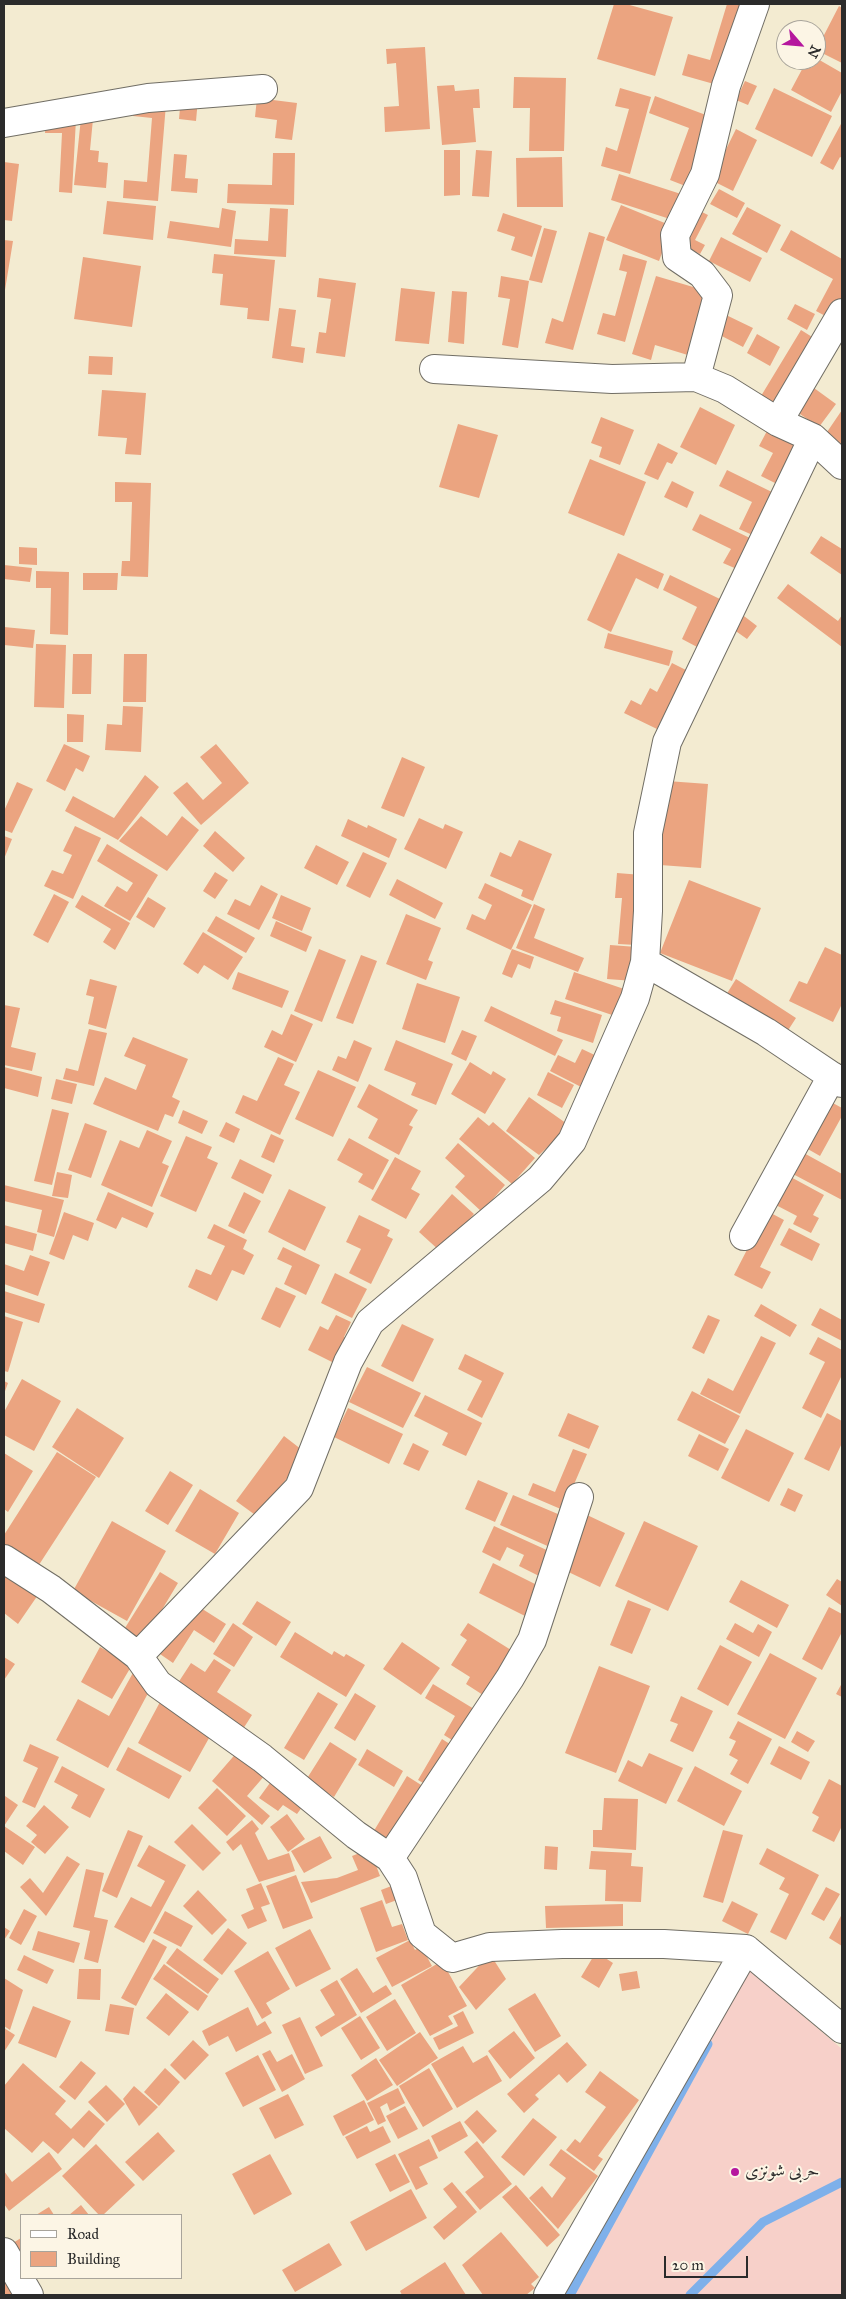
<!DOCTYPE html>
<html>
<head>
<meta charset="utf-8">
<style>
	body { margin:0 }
	#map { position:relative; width:846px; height:2299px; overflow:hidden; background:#f3ebd1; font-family:"IM FELL Great Primer",serif }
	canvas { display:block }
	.frame { position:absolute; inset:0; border:5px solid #2b2b2b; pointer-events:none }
	.legend { position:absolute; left:20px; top:2214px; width:162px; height:65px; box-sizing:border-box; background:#fcf5e5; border:1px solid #a8a49b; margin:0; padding:6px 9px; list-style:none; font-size:15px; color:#2b2b2b }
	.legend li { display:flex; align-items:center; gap:10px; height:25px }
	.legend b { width:25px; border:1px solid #a8a49b }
	.north { position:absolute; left:776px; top:20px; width:50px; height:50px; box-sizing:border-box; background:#fcf5e5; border:1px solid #a8a49b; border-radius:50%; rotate:117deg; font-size:14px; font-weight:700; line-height:20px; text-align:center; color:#2b2b2b }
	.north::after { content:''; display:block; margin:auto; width:18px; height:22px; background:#b5179e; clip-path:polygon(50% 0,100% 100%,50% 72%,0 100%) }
	.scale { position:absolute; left:664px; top:2256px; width:84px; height:22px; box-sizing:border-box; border:2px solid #2b2b2b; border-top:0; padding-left:6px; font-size:15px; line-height:18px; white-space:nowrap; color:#2b2b2b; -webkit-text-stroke:4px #fcf5e5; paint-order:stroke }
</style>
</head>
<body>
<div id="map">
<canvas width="846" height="2299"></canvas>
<div class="frame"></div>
<ul class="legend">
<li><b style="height:6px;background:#fff"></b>Road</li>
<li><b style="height:14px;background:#eba480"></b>Building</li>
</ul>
<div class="north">N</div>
<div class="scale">20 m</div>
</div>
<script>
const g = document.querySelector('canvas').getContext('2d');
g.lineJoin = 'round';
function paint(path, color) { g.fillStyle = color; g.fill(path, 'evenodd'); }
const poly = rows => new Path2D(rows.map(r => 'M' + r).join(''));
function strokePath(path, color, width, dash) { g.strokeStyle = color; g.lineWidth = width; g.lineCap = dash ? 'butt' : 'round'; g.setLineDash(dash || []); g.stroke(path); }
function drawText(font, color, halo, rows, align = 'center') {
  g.font = font + ' "IM FELL Great Primer",Amiri,serif'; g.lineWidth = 4; g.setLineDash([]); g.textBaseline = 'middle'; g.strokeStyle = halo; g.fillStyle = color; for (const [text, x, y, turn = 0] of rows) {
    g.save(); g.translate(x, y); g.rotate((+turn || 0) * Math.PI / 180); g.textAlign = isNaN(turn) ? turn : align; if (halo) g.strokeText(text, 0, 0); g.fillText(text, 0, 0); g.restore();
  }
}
const built = poly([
	[744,1966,842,2049,842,2295,559,2295]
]);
const stream = poly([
	[570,2295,708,2044],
	[690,2295,763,2222,842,2182]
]);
const building = poly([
	[614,4,626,4,673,17,655,76,597,59],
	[727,4,745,4,721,86,682,75,688,54,710,60],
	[839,6,842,8,842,63,816,50,816,34,823,37],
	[425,47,430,129,385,132,384,107,399,106,396,63,387,64,386,49],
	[816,58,842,73,842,91,831,112,791,90,807,60],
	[514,77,566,78,564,151,529,151,530,108,513,108],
	[745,81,757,86,748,105,736,100],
	[454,85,455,91,479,89,480,108,473,108,476,142,442,145,437,86],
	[620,88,651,97,630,174,601,166,606,147,617,151,629,109,615,106],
	[774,88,832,116,812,157,755,129],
	[655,96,714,118,688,187,670,180,689,128,649,113],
	[181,97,198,99,196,121,179,119],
	[257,98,297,103,292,140,275,138,277,120,255,117],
	[134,101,166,104,158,201,123,198,124,180,147,182,152,118,133,116],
	[46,118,76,119,72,193,59,192,62,133,45,133],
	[81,118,93,119,90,150,99,151,98,162,108,163,106,188,74,185],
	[842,122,842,158,840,157,833,170,820,163],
	[736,129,757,140,733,191,711,180],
	[444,150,460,150,460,195,444,196],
	[476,150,492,151,489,197,472,196],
	[273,153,295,153,294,205,227,203,228,184,272,185],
	[174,154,187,155,185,178,198,179,197,193,171,191],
	[562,157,563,207,517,207,516,158],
	[4,162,19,164,12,221,4,220],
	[619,174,681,194,673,220,611,200],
	[719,189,745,203,737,218,710,204],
	[107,201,156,206,153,240,103,234],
	[621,205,672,226,659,261,606,240],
	[747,207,781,225,767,253,732,234],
	[222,208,236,211,231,247,167,238,170,221,219,228],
	[270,208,288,209,286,257,234,254,235,239,268,241],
	[698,210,708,215,695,240,705,245,700,254,680,244],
	[503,213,542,226,532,257,511,250,515,237,497,231],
	[544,228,557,231,542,283,529,280],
	[791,230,842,259,842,304,833,320,816,311,833,279,780,250],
	[589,232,605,237,573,350,545,343,552,318,563,322],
	[721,237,762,258,750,282,709,261],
	[4,240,13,241,5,290,4,290],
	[214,254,275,260,269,321,247,319,248,308,220,305,223,274,212,273],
	[623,254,647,261,625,342,597,334,603,313,615,316,627,272,619,270],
	[83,257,141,266,132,327,74,319],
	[501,276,529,281,518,348,502,345,510,299,498,297],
	[656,276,710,292,691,356,655,345,651,360,632,354],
	[319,278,356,283,345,357,316,353,319,332,326,333,331,299,317,297],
	[401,288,435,292,429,344,395,341],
	[452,291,467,292,464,344,448,342],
	[795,304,815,314,807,330,787,319],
	[279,308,296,310,291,346,305,348,303,363,272,358],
	[724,314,753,328,743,347,714,332],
	[801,330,817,340,777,406,761,396],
	[757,334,780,347,770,366,747,353],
	[89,356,113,357,112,375,88,374],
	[814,388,836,404,819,427,797,412],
	[102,390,146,393,141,455,125,454,127,438,98,436],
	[700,407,735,425,716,465,680,447],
	[842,410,842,448,825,435],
	[601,417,634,430,620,465,599,457,602,447,591,443],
	[458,424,498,435,479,498,439,487],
	[767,431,802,449,783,487,761,476,773,453,759,446],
	[658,443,678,453,672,464,667,462,658,480,644,474],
	[590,459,646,482,624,536,568,513],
	[727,470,778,495,757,537,739,529,752,502,719,486],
	[672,481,694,492,687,508,664,497],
	[115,482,151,483,148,577,121,576,122,561,130,561,132,502,115,502],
	[700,514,754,540,739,570,723,563,731,549,692,530],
	[821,536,842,549,842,575,810,553],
	[19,547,37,548,37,565,19,564],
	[618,553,664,574,658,589,636,578,611,632,587,620],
	[4,565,32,568,30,582,4,579],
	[36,571,69,572,68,635,50,634,51,588,36,588],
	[83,573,118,573,117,590,83,590],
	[670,575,722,600,699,648,682,639,697,607,663,590],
	[788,584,838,621,842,615,842,647,777,598],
	[740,613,757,626,747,639,730,627],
	[4,627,35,630,33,648,4,645],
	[608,633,673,651,669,666,604,648],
	[36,644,66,645,64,708,34,707],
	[73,654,92,654,91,694,72,694],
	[124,654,147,654,146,702,123,702],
	[672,663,686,670,657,729,624,713,631,700,641,705,650,688,657,692],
	[123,706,143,707,141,752,105,750,107,724,122,725],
	[67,714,84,715,83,742,67,742],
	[64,744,90,756,83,772,76,768,65,791,46,781],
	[216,744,249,783,201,825,173,793,187,782,203,800,222,783,200,757],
	[402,757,425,767,404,817,381,808],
	[145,775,159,787,118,840,65,811,73,796,114,818],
	[667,781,708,784,701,868,660,865],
	[17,782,33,789,12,833,4,830,4,811],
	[141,816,167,836,182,816,199,830,167,871,119,841],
	[419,818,443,829,445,824,463,832,446,869,404,849],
	[348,819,367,828,368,825,397,839,389,858,341,836],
	[75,826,101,838,73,899,44,886,52,870,63,874,72,855,63,851],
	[215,831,245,858,233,872,203,846],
	[4,836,12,839,4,859],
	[519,840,552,854,533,901,521,896,523,890,490,876,500,852,511,857],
	[107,844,158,875,130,921,104,906,117,886,127,892,133,883,97,861],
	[316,845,349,862,337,885,304,868],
	[363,852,387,863,370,898,346,886],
	[215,872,228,880,215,899,203,891],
	[617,873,642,875,636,945,618,944,622,898,615,898],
	[397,879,443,903,435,919,389,895],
	[689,880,761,908,732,981,660,953],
	[485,883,532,905,511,950,466,929,472,914,485,920,492,905,478,898],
	[261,885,278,894,259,930,227,914,235,899,250,906],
	[54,894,69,902,48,943,33,935],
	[82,895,130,923,115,950,103,942,111,929,75,907],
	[281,895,311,908,302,931,272,918],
	[148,897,166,908,154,928,136,917],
	[534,904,545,909,534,938,584,958,578,972,516,948],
	[406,914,441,928,428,960,433,962,426,980,386,964],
	[216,916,255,938,246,953,207,931],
	[276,921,312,937,306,952,270,936],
	[203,932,243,957,228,980,204,965,198,974,183,964],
	[610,945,637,947,634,981,607,979],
	[825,947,842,955,842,1004,833,1022,789,1001,799,981,807,984],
	[319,949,346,960,322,1022,294,1011],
	[512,949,534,957,530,969,518,964,512,978,502,974],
	[361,955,377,961,353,1024,336,1018],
	[238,972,289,991,282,1008,232,989],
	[574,972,627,990,618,1017,565,999],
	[90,979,117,986,106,1029,88,1024,94,997,86,995],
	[736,979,796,1018,785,1035,726,995],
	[417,983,460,997,445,1043,402,1029],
	[555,1000,602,1015,593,1043,557,1031,561,1017,550,1014],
	[4,1005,20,1008,11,1047,36,1053,32,1071,4,1065],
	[491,1006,563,1040,555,1056,484,1021],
	[291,1014,313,1024,296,1062,264,1047,272,1030,282,1035],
	[89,1029,107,1033,94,1086,63,1079,66,1068,78,1071],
	[462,1030,477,1036,466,1061,451,1054],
	[133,1037,188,1059,172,1097,180,1101,173,1117,165,1114,158,1131,93,1104,105,1077,136,1090,146,1065,124,1056],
	[354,1040,372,1048,358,1082,332,1070,338,1056,346,1059],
	[396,1040,453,1064,436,1105,411,1095,416,1083,384,1070],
	[582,1049,601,1058,585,1089,550,1071,558,1055,575,1063],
	[278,1057,294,1064,284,1085,300,1092,280,1135,235,1113,243,1095,257,1101],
	[470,1062,491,1075,493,1071,506,1079,485,1114,451,1094],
	[4,1067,42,1077,38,1097,4,1088],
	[318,1070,356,1087,333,1137,295,1119],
	[548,1072,574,1085,562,1108,537,1095],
	[56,1079,77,1084,72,1104,51,1099],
	[369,1084,418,1110,409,1125,413,1127,399,1155,368,1138,378,1119,357,1107],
	[529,1097,570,1126,539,1155,506,1131],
	[831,1102,842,1108,842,1116,820,1156,806,1148],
	[52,1109,69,1113,52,1185,34,1181],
	[183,1110,208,1121,202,1134,178,1123],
	[478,1117,489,1126,493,1122,535,1158,512,1184,459,1139],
	[226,1122,240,1129,234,1143,219,1136],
	[85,1123,107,1131,91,1178,68,1170],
	[147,1130,172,1141,162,1163,169,1166,152,1207,101,1185,120,1140,139,1148],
	[271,1134,284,1140,274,1163,261,1157],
	[186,1136,212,1147,207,1158,218,1163,196,1212,160,1196],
	[349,1138,389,1160,373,1190,358,1182,363,1174,337,1160],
	[458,1143,505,1185,482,1212,455,1187,465,1176,445,1158],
	[802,1152,842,1174,842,1200,791,1173],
	[395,1157,421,1171,411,1189,420,1194,406,1219,371,1200],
	[240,1159,272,1175,263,1194,231,1178],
	[57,1172,72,1175,68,1198,52,1196],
	[787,1175,824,1195,813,1215,819,1218,811,1233,793,1224,797,1216,772,1203],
	[4,1185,64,1200,54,1237,37,1232,42,1210,4,1201],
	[289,1189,326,1207,305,1251,268,1232],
	[108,1192,154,1213,147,1228,122,1217,116,1229,96,1220],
	[244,1192,261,1201,244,1234,228,1226],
	[452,1194,474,1214,441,1252,419,1232],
	[767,1211,784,1220,760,1267,771,1272,762,1289,734,1275],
	[64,1212,94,1223,88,1241,73,1235,64,1260,49,1254],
	[359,1215,390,1230,387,1236,393,1239,371,1284,349,1273,361,1249,346,1242],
	[214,1224,247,1240,243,1249,254,1255,244,1275,232,1270,217,1301,188,1287,196,1269,211,1275,225,1246,207,1238],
	[4,1225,37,1234,33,1251,4,1243],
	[789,1228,820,1244,812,1261,780,1245],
	[283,1247,320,1265,306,1295,284,1284,292,1266,277,1259],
	[30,1255,50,1262,38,1296,4,1284,4,1264,24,1271],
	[335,1273,367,1289,352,1318,321,1303],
	[276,1287,296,1296,280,1328,261,1319],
	[4,1291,45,1304,39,1323,4,1312],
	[761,1304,797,1325,790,1337,754,1316],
	[820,1308,842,1320,842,1341,811,1325],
	[336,1315,351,1322,344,1337,350,1340,338,1365,308,1350,320,1326,328,1330],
	[708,1315,720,1320,704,1354,692,1348],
	[4,1316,23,1322,8,1372,4,1371],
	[402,1324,434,1339,413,1382,381,1366],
	[761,1336,776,1343,740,1414,700,1394,708,1378,733,1391],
	[818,1337,842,1350,842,1375,821,1418,802,1408,825,1362,809,1354],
	[465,1354,504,1373,482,1418,467,1410,482,1381,458,1369],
	[367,1367,421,1393,403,1428,349,1402],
	[22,1379,61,1401,34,1451,4,1435,4,1412],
	[4,1381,8,1383,4,1394],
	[692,1391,740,1416,725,1444,677,1420],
	[425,1395,482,1423,466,1456,442,1445,448,1433,414,1416],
	[77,1408,124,1438,99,1478,52,1447],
	[348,1408,403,1434,389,1464,334,1437],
	[568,1413,599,1426,589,1449,558,1436],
	[827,1413,842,1421,842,1443,829,1471,804,1459],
	[746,1429,794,1453,769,1502,721,1478],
	[699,1434,729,1449,718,1471,688,1456],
	[284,1436,306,1453,258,1517,236,1501],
	[413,1443,429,1451,419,1471,403,1464],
	[573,1449,587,1454,563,1510,528,1495,533,1483,555,1492],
	[57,1452,96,1477,33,1574,4,1555,4,1535],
	[4,1453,33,1471,8,1512,4,1509],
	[170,1471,193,1485,168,1525,145,1511],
	[478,1480,508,1493,495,1522,465,1509],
	[788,1488,803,1495,795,1512,780,1505],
	[200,1489,239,1513,215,1554,175,1531],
	[513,1495,565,1517,552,1548,500,1525],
	[585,1514,625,1533,600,1587,560,1568],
	[112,1521,166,1551,127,1621,73,1591],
	[644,1521,698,1546,668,1611,615,1586],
	[494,1526,551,1552,539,1576,519,1566,524,1555,507,1547,500,1561,482,1552],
	[493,1563,543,1588,529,1618,479,1593],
	[4,1567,40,1592,18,1624,4,1613],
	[160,1572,178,1583,139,1648,120,1636],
	[837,1579,842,1582,842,1606,826,1595],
	[741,1580,789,1605,777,1628,729,1602],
	[628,1600,651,1609,632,1654,610,1645],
	[257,1601,291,1622,276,1646,242,1624],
	[193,1603,226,1624,214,1643,194,1630,173,1663,160,1654],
	[829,1607,842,1614,842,1632,822,1670,802,1659],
	[233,1623,253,1637,234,1667,213,1654],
	[468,1623,511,1650,483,1695,466,1684,470,1677,451,1665,467,1640,460,1635],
	[735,1623,753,1633,758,1624,772,1632,759,1657,726,1639],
	[295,1632,332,1655,334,1651,344,1657,346,1654,365,1665,346,1697,280,1657],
	[402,1642,440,1668,421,1695,383,1669],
	[720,1645,752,1662,728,1706,697,1689],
	[100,1647,132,1665,112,1699,81,1682],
	[770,1653,817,1678,785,1739,737,1714],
	[4,1657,15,1664,4,1680],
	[214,1659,231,1670,217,1692,252,1715,243,1729,176,1686,191,1663,205,1672],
	[599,1666,650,1686,616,1773,565,1753],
	[134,1671,154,1682,108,1768,56,1740,78,1699,109,1716],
	[842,1683,842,1697,836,1694],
	[433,1684,479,1712,460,1745,444,1735,455,1716,425,1698],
	[318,1692,338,1704,304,1760,284,1748],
	[355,1693,376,1706,355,1741,334,1728],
	[681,1696,713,1711,693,1752,670,1741,678,1724,670,1721],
	[160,1702,213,1731,190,1772,138,1743],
	[738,1721,772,1739,748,1784,730,1774,738,1760,729,1755,736,1741,729,1738],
	[797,1731,815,1741,808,1752,791,1742],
	[442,1739,456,1748,432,1788,418,1780],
	[330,1742,357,1759,334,1797,306,1780],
	[30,1744,59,1757,35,1808,22,1802,38,1768,23,1761],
	[779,1746,810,1762,801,1780,770,1764],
	[128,1747,182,1776,169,1799,116,1770],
	[367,1749,403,1771,394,1787,358,1765],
	[239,1750,266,1774,247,1796,270,1816,262,1825,212,1781],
	[649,1753,683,1768,666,1804,618,1781,628,1760,642,1767],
	[62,1766,105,1789,90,1818,71,1808,78,1795,54,1782],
	[695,1766,742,1791,724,1826,677,1801],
	[275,1776,308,1799,297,1814,283,1805,278,1811,259,1798],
	[407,1776,429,1790,394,1848,372,1834],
	[829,1779,842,1786,842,1826,834,1842,812,1831,819,1817,812,1813],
	[217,1788,246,1816,227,1836,198,1808],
	[5,1796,18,1805,4,1826,35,1847,23,1865,4,1851,4,1798],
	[604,1798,638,1799,636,1850,593,1847,593,1830,602,1830],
	[44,1805,69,1827,45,1854,31,1842,37,1835,26,1826],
	[287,1814,305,1839,288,1852,270,1827],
	[252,1820,259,1829,255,1833,268,1860,289,1853,295,1871,259,1882,241,1844,233,1851,226,1842],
	[192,1824,221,1853,203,1871,174,1842],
	[128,1830,143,1836,117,1898,102,1891],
	[723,1830,743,1835,723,1903,703,1897],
	[320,1836,332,1858,304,1873,291,1851],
	[149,1845,186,1865,144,1943,114,1927,131,1897,151,1907,165,1881,137,1866],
	[545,1846,558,1847,557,1870,544,1869],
	[767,1848,819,1875,786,1940,770,1932,789,1894,779,1889,785,1878,759,1864],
	[370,1849,380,1876,311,1903,301,1882,337,1878,358,1870,352,1856],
	[591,1851,632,1853,631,1866,643,1867,641,1902,605,1901,606,1870,589,1869],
	[67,1856,80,1864,46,1916,20,1887,30,1878,43,1893],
	[86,1869,104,1873,94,1917,108,1920,98,1963,84,1959,90,1931,73,1927],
	[296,1875,313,1918,283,1929,266,1886],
	[402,1882,397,1900,386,1904,381,1890],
	[261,1883,270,1904,261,1907,267,1921,248,1929,241,1915,254,1909,246,1889],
	[826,1887,840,1894,824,1921,811,1914],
	[198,1890,227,1920,212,1935,183,1906],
	[382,1900,392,1927,402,1924,408,1940,376,1952,360,1908],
	[732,1901,758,1914,748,1934,722,1921],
	[623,1904,623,1926,546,1928,545,1906],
	[24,1909,37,1916,21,1945,9,1938],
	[165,1911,193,1926,181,1947,153,1933],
	[842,1914,842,1946,829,1938],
	[4,1927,10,1931,4,1940],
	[228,1928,247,1943,222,1975,203,1960],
	[310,1929,331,1969,296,1987,275,1948],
	[38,1931,80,1943,74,1963,32,1950],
	[153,1939,167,1947,136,2006,121,1998],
	[410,1940,415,1950,421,1946,432,1966,392,1987,376,1958],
	[177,1948,219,1979,208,1994,166,1963],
	[268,1951,290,1989,266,2003,272,2013,262,2019,234,1971],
	[596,1952,613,1963,599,1988,581,1977],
	[490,1954,506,1979,476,2010,459,1987],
	[24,1955,54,1970,47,1984,17,1970],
	[442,1961,467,2006,448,2016,453,2024,430,2036,401,1985],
	[164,1964,208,1996,198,2011,153,1979],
	[357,1968,373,1993,386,1985,392,1994,361,2013,340,1979],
	[79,1969,101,1969,100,2000,77,1999],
	[637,1971,640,1988,622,1991,619,1974],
	[4,1978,23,1990,10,2030,4,2026],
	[337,1980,357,2015,321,2037,315,2027,335,2015,320,1990],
	[166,1993,189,2012,169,2036,146,2018],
	[535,1993,561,2036,535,2052,508,2009],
	[395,1999,416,2033,387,2051,366,2017],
	[110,2004,134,2008,129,2035,105,2031],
	[33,2006,71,2021,56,2058,18,2043],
	[248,2007,257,2026,265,2021,272,2033,236,2052,228,2036,209,2046,202,2031],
	[463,2011,474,2033,439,2050,433,2038,458,2026,453,2016],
	[360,2016,380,2048,361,2060,341,2028],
	[300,2017,323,2066,305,2074,282,2025],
	[4,2028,15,2035,4,2052],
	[514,2031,535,2058,510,2079,488,2051],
	[420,2032,438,2058,397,2086,379,2060],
	[193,2040,209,2055,185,2080,170,2065],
	[567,2042,587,2065,567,2083,559,2074,535,2095,539,2099,524,2113,507,2094],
	[463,2046,473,2063,487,2055,502,2081,457,2108,431,2064],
	[270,2050,277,2062,292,2054,305,2079,282,2092,262,2054],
	[258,2055,276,2090,243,2107,225,2073],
	[376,2058,393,2085,367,2101,351,2075],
	[81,2061,96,2073,75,2100,59,2087],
	[23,2063,66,2101,55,2114,71,2129,89,2110,105,2124,84,2148,73,2138,58,2154,43,2141,32,2153,4,2128,4,2086],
	[165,2068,180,2082,159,2106,144,2092],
	[429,2068,453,2109,423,2127,399,2086],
	[600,2071,639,2100,598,2156,603,2159,594,2171,566,2150,575,2139,580,2143,606,2107,585,2092],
	[106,2085,125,2104,107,2122,88,2102],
	[134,2086,158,2107,139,2126,123,2099],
	[398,2088,405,2103,390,2111,387,2103,380,2107,386,2121,378,2125,367,2103],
	[288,2094,304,2125,275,2139,259,2108],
	[364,2100,374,2120,343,2136,333,2116],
	[405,2106,418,2129,398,2139,386,2116],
	[477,2110,497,2131,483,2144,464,2122],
	[533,2118,557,2137,524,2176,501,2157],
	[460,2121,468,2136,439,2152,431,2136],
	[367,2126,370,2132,383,2126,391,2142,357,2159,345,2137],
	[158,2132,175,2151,143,2181,125,2162],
	[429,2139,438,2158,419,2167,428,2184,416,2190,398,2154],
	[477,2141,512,2184,480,2210,465,2192,484,2177,464,2152],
	[96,2144,135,2185,103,2215,99,2215,62,2176],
	[561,2149,598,2176,558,2229,529,2198,542,2186,552,2198,566,2178,549,2165],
	[49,2152,62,2169,9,2211,4,2204,4,2171,12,2182],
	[270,2154,292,2194,254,2215,232,2174],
	[395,2154,410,2182,390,2192,375,2164],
	[452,2182,477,2212,444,2240,433,2227,457,2207,443,2189],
	[516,2185,560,2235,547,2247,502,2197],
	[411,2189,427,2218,366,2251,350,2222],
	[81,2205,89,2215,69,2215],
	[49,2207,54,2215,36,2215],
	[501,2232,539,2277,531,2284,535,2288,526,2295,483,2295,462,2265],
	[21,2238,21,2263,8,2246],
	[329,2243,342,2265,295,2292,282,2270],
	[4,2256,23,2295,4,2295],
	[445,2262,466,2295,402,2295,400,2291]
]);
const minor = poly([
	[4,123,148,98,263,89],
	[434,369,612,379,696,377,725,389,778,422,813,438,842,465],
	[696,377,718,295,702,274,677,257,675,235,705,174,726,86,755,4],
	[778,422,842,313],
	[645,962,766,1032,842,1083],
	[744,1236,832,1076],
	[4,1559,51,1589,138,1656,158,1684,262,1758,356,1835,390,1858,403,1878,422,1934,452,1958,490,1947,562,1944,664,1944,746,1949,842,2029],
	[138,1656,299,1488,348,1362,370,1322,540,1179,572,1141,635,998,645,962,648,911,648,833,667,742,813,438],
	[390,1858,510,1678,532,1640,579,1497],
	[4,2252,29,2295],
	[548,2295,746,1949]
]);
const markers = [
	[735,2172,5,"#b5179e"]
];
const poiNames = [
	["حربی شونزی",745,2172]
];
paint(built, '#f7d0c9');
strokePath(stream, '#7eb0ea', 9);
paint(building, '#eba480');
strokePath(minor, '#716e65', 30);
strokePath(minor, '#fff', 28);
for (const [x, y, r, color] of markers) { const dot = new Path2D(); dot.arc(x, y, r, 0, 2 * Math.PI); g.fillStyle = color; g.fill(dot); strokePath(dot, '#fcf5e5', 2); }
drawText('18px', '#2b2b2b', '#fcf5e5', poiNames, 'left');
</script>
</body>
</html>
